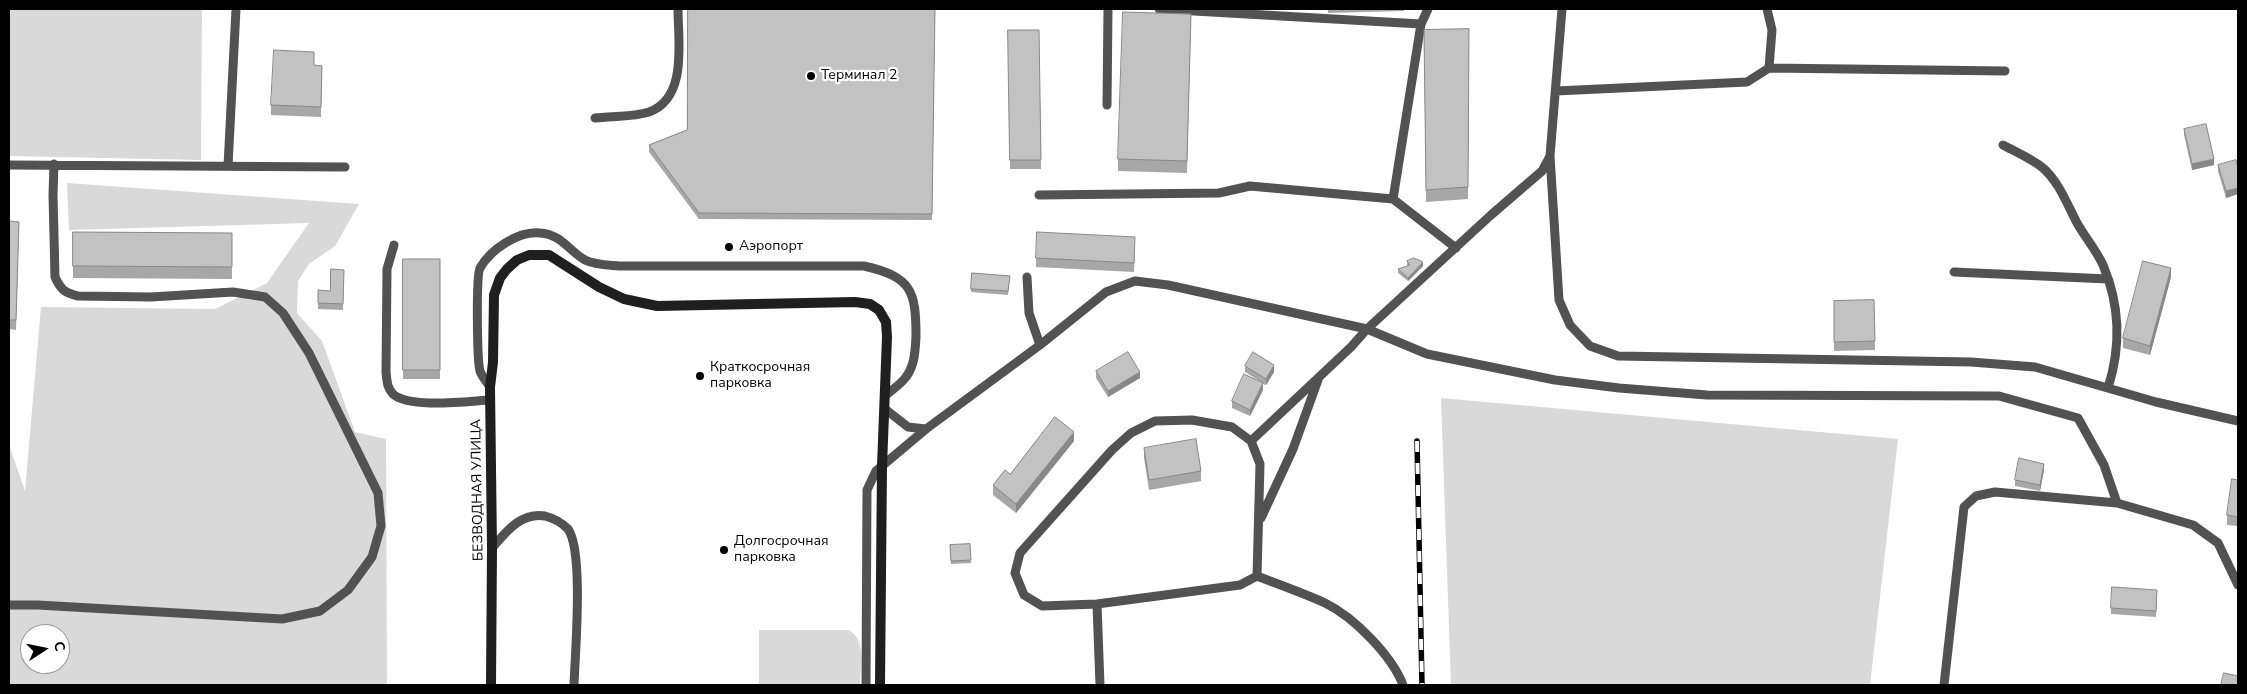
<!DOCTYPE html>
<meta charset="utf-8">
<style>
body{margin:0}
#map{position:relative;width:2247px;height:694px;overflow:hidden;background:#fff;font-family:"Nunito Sans",sans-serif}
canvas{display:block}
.frame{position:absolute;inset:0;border:10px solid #000;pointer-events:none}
.north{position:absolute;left:20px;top:624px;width:50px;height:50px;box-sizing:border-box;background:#fff;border:1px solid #999;border-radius:50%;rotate:79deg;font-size:14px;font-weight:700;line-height:20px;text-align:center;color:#000}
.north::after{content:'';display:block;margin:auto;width:18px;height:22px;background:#000;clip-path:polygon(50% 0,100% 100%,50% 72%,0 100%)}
</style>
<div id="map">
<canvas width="2247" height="694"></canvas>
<div class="frame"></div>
<div class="north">С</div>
</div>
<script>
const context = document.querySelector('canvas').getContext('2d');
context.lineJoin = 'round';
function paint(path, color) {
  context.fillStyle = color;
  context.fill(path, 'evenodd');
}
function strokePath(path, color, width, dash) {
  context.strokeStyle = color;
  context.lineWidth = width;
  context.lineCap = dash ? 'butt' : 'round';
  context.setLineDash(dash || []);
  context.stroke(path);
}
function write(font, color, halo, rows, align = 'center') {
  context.font = font + ' "Nunito Sans",sans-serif';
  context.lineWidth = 4.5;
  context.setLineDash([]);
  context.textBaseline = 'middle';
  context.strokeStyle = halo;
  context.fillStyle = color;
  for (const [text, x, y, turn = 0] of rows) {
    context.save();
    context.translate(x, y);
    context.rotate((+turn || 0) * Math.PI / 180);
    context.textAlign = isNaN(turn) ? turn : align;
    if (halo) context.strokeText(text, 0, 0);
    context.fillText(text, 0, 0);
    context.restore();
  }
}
paint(new Path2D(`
 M 9,9 L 202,9 L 201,160 L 9,156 Z
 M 67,183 L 359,204 L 335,246 L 309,264 L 298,281 L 297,313 L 322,341 L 355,432 L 386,439 L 387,685 L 9,685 L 9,445 L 25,491 L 41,307 L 215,309 L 267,283 L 309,223 L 69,230 ZM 30,634 L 60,634 L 60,664 L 30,664 Z
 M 1441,398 L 1898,439 L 1870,685 L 1451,685 Z
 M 759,630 L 848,630 C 867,638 860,668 860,685 L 759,685 Z`), '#d9d9d9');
strokePath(new Path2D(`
 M 1159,9 L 1421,24
 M 1767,9 L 1772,30 L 1769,68
 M 1556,91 L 1747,82 L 1769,68 L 2005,71
 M 1107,105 L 1108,9
 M 595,118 C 611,116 634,117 649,112 C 688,98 678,41 678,9
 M 2003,145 C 2016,152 2032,159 2043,168 C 2059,182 2067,204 2077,223 C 2085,237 2096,250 2103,265 C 2120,305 2121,347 2108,388
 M 1550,156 L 1559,300 L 1570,325 L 1590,346 L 1618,356 L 1971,362 L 2035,367 L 2156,402 L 2238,421
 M 9,165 L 345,167
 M 228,166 L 236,9
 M 1039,195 L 1219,193 L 1250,186 L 1393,199 L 1456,248
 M 1393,199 L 1421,24 L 1428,9
 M 394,245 L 387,269 L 386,372 C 387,381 387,388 393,394 C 409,409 469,401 490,400
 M 1954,272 L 2108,279
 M 1027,277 L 1029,313 L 1040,345
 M 490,387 C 487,382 482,377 480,371 C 477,360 476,276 480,268 C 491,249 518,231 540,233 C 561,234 569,251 585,260 C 595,265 608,265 619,266 L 864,266 C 912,277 916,291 916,337 C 915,351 915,365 906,377 C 901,384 892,390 886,395
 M 885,409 L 908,427 L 926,429
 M 1192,420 L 1232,427 L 1251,441 L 1260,464 L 1257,576 L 1240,585 L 1097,604 L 1042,606 L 1024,595 L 1015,573 L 1020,553 L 1112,450 L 1131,433 L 1155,421 Z
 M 1251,441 L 1351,347 L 1367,329 L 1491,215 L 1542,171 L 1550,156 L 1562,9
 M 1261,518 L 1293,449 L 1318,380
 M 492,548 C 506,532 521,512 545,516 C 553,518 562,523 568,529 C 584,551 575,655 574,685
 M 1257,576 C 1280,585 1303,593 1325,603 C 1354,617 1392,656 1403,685
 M 1097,604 L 1100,685
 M 9,605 L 38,605 L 282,619 L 320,611 L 348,590 L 372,557 L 381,526 L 378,493 L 309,353 L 283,313 L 265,297 L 233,292 L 151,297 L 78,296 C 65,293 61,290 55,277 L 53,195 L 54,164
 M 866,685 L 867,490 L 876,471 L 926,429 L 1040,345 L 1106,292 L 1135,281 L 1168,285 L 1367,329 L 1427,354 L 1555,380 L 1619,388 L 1707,395 L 1999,396 L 2078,418 L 2104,465 L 2117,503 L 2193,525 L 2218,543 L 2238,585
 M 1944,685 L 1964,507 L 1976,496 L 1995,492 L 2117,503`), '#525252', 9);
strokePath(new Path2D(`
 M 491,685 L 492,548 L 490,387 L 493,362 L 494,295 L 500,278 L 507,269 L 517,260 L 529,255 L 549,255 L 599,287 L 624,299 L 657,306 L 855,302 L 870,304 L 879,310 L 886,322 L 887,337 L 882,466 L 880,685`), '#1f1f1f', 10);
const rail = new Path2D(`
 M 1417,441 L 1422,685`);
strokePath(rail, '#000', 5.5);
strokePath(rail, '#fff', 4, [11]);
paint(new Path2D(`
 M 935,9 L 932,220 L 699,219 L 649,152 L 649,145 L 687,130 Z
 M 1328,9 L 1404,9 L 1404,11 L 1328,13 Z
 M 1191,14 L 1187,173 L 1118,171 L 1118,159 Z
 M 1469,29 L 1468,199 L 1426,202 L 1424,30 Z
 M 1008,30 L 1039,30 L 1041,169 L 1010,169 Z
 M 314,65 L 322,66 L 321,117 L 271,115 L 271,105 Z
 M 2184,129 L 2214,165 L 2192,170 L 2184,135 Z
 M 2218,165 L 2238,168 L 2238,194 L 2226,198 L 2218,171 Z
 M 9,221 L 19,222 L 16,330 L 9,329 Z
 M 73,232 L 232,233 L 232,279 L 73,278 Z
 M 1135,246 L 1134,272 L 1036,267 L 1036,258 Z
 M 403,259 L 440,259 L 440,379 L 403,379 Z
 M 1407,261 L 1423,266 L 1408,281 L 1398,273 L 1398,269 L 1408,266 L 1407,265 Z
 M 344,270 L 343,310 L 318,309 L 318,290 L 330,291 Z
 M 972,273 L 1010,276 L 1008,295 L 971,292 Z
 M 2171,277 L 2150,355 L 2123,348 L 2123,338 Z
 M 1874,300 L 1875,350 L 1834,351 L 1834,301 Z
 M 1245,366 L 1274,372 L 1266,385 L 1263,384 L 1263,390 L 1250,416 L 1232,408 L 1232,401 L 1261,382 L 1245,372 Z
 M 1096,371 L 1140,378 L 1108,397 L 1096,378 Z
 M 1074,441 L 1016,513 L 993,495 L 993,485 L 1010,474 Z
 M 1144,448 L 1201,471 L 1201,481 L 1149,490 L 1144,458 Z
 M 2044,470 L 2040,491 L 2015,486 L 2015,480 Z
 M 2238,480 L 2238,526 L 2227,525 L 2227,515 Z
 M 970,544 L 971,563 L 951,564 L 950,545 Z
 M 2157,596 L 2156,617 L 2111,614 L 2111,608 Z`), '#a7a7a7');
paint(new Path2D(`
 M 2214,159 L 2214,165 L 2192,170 L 2192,164 Z
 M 2238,188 L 2238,194 L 2226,198 L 2226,191 Z
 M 1423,262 L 1423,266 L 1408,281 L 1408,278 Z
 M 2171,268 L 2171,277 L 2150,355 L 2150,346 Z
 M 1274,365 L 1274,372 L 1266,385 L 1266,379 Z
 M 1140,372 L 1140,378 L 1108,397 L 1108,391 Z
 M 1263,383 L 1263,390 L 1250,416 L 1250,410 Z
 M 1074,432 L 1074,441 L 1016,513 L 1016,504 Z
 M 2044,464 L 2044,470 L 2040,491 L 2040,485 Z`), '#888');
const building = new Path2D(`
 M 688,9 L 935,9 L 932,214 L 699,213 L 649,145 L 687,130 Z
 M 1123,12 L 1191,14 L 1187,161 L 1118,159 Z
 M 1469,29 L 1468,187 L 1426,190 L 1424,30 Z
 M 1008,30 L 1039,30 L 1041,160 L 1010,160 Z
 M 274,50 L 314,52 L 314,65 L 322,66 L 321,107 L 271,105 Z
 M 2206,124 L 2214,159 L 2192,164 L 2184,129 Z
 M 2236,160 L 2238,168 L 2238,188 L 2226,191 L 2218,165 Z
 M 9,221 L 19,222 L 16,320 L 9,320 Z
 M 73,232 L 232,233 L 232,267 L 73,266 Z
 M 1037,232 L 1135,237 L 1134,263 L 1036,258 Z
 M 1414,258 L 1423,262 L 1408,278 L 1398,269 L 1410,265 L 1407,261 Z
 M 403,259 L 440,259 L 440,370 L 403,370 Z
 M 2143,261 L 2171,268 L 2150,346 L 2123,338 Z
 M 331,269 L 344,270 L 343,304 L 318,303 L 318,290 L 330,291 Z
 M 972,273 L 1010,276 L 1008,291 L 971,289 Z
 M 1874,300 L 1875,341 L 1834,342 L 1834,301 Z
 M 1128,352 L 1140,372 L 1108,391 L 1096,371 Z
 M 1253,352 L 1274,365 L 1266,379 L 1245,366 Z
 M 1244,374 L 1263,383 L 1250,410 L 1232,401 Z
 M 1055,417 L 1074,432 L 1016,504 L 993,485 L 1005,470 L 1010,474 Z
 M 1196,439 L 1201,471 L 1149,480 L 1144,448 Z
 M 2019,458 L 2044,464 L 2040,485 L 2015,480 Z
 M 2232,479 L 2238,480 L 2238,517 L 2227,515 Z
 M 970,544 L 971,560 L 951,561 L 950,545 Z
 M 2112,587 L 2157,590 L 2156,611 L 2111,608 Z
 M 2224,673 L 2238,676 L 2238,685 L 2221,685 Z`);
paint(building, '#c2c2c2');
strokePath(building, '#888', 1);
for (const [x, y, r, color] of [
 [811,76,5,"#000"],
 [729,247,5,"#000"],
 [700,376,5,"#000"],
 [724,550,5,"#000"]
]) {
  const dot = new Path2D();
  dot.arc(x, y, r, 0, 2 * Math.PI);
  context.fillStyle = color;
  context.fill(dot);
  strokePath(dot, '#fff', 2);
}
write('14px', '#000', '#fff', [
 ["Терминал 2",821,76],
 ["Аэропорт",739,247],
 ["Краткосрочная",710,368],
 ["парковка",710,384],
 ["Долгосрочная",734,542],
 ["парковка",734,558]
], 'left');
write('14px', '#000', '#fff', [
 ["БЕЗВОДНАЯ УЛИЦА",478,490,-91]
]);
</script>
